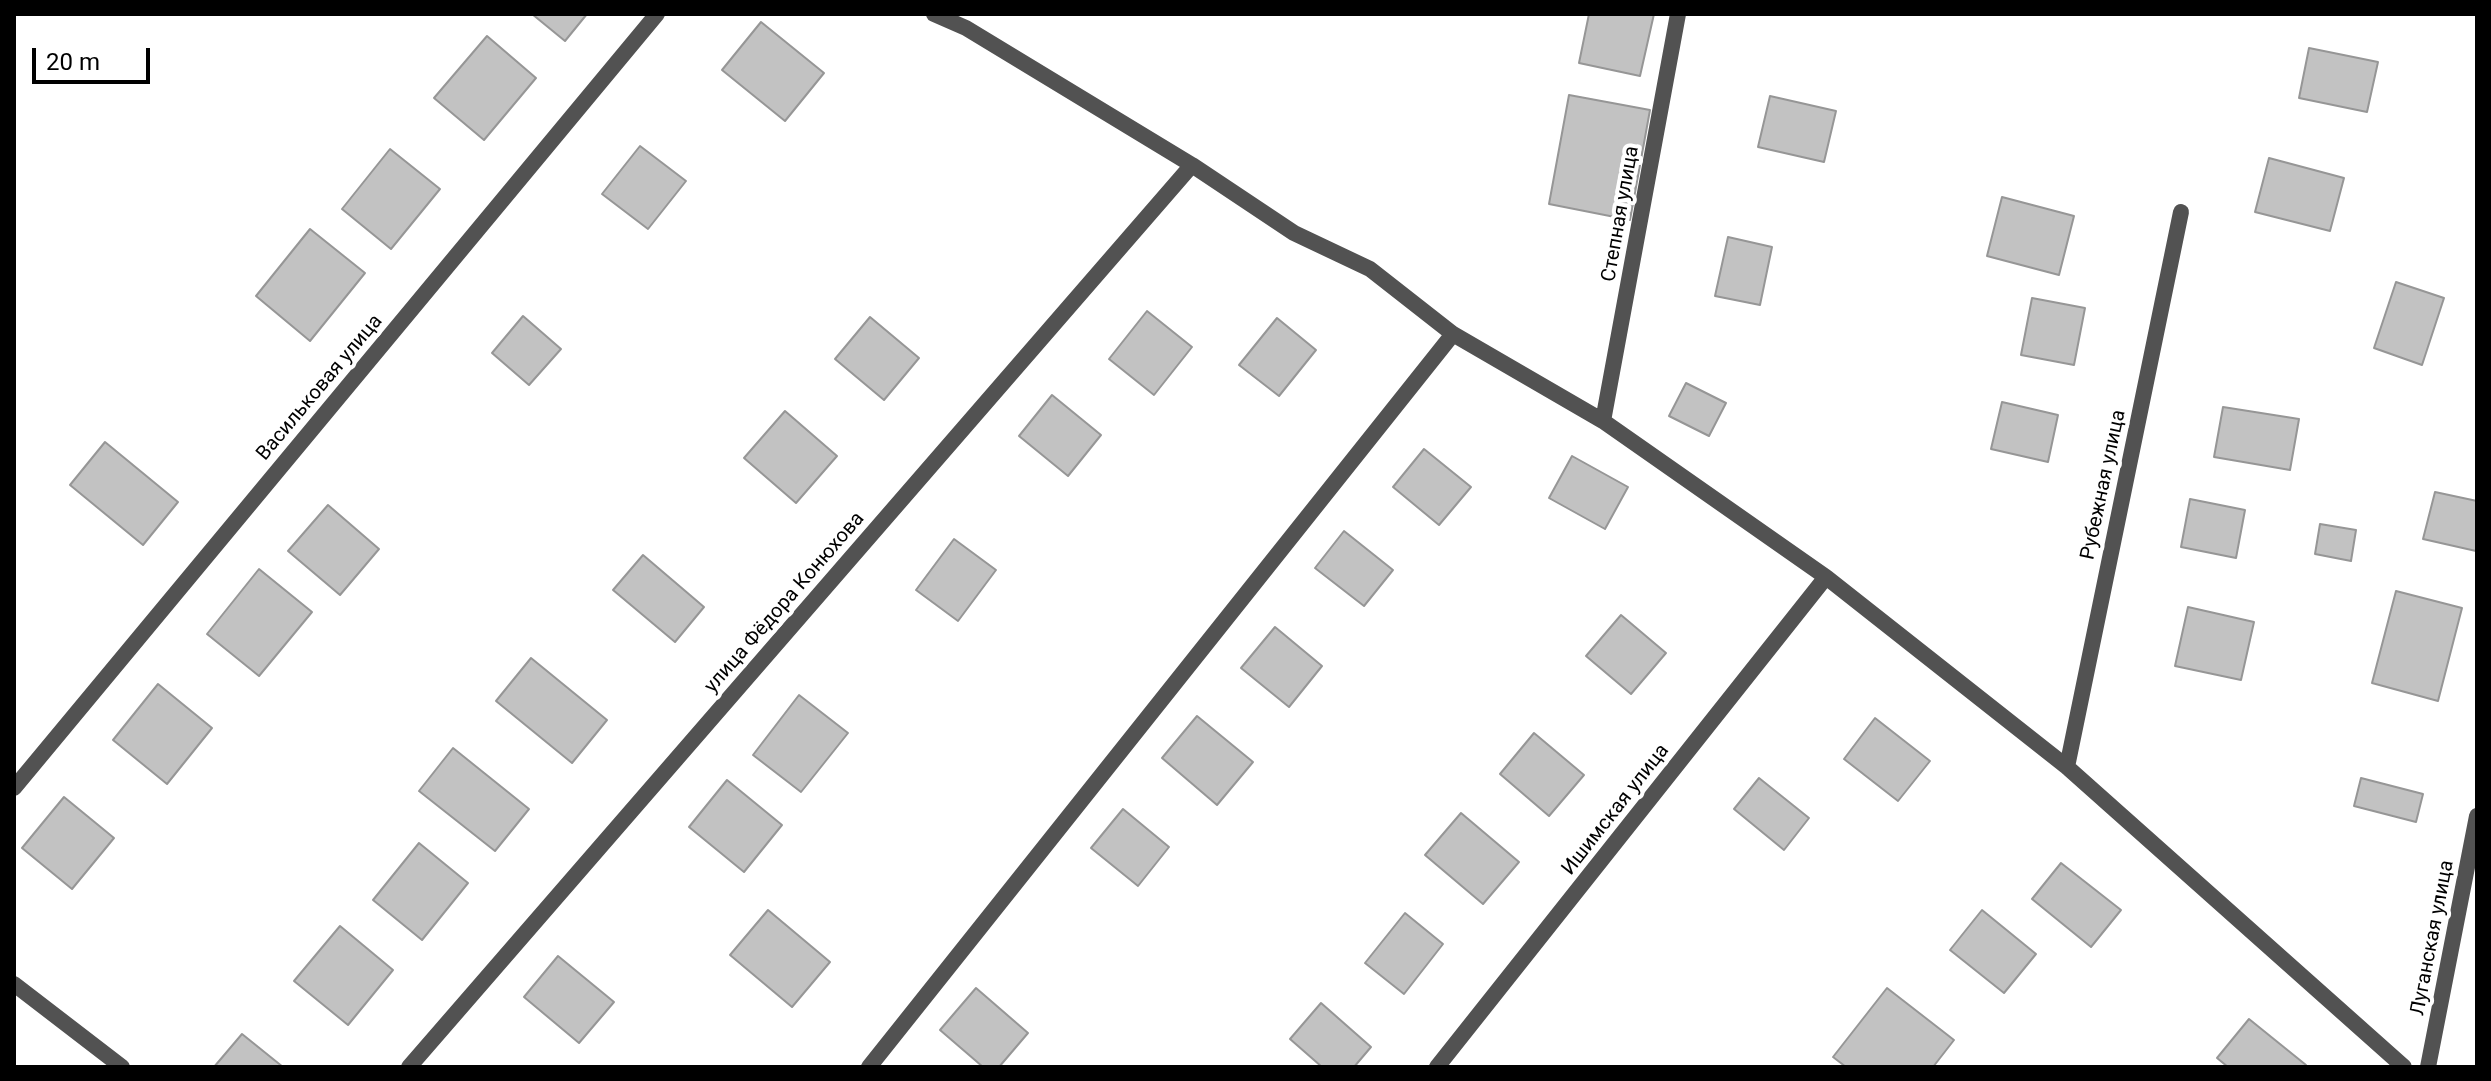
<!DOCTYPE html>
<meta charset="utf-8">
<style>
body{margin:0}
#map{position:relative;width:2491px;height:1081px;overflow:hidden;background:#fff;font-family:Roboto,sans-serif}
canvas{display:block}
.frame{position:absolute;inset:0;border:16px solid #000;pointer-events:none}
.scale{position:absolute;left:32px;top:48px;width:118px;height:36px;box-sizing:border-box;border:4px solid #000;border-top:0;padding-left:10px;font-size:24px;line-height:28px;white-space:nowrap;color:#000;-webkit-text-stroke:6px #fff;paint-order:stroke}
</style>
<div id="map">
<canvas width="2491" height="1081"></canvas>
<div class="frame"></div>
<div class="scale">20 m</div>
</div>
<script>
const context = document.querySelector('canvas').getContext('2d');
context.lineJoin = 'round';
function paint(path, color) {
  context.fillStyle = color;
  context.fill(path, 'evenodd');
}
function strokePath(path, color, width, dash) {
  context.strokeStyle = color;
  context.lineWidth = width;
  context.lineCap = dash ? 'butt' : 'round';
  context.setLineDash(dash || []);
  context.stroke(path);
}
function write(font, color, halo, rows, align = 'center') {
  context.font = font + ' Roboto,sans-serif';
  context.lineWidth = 8;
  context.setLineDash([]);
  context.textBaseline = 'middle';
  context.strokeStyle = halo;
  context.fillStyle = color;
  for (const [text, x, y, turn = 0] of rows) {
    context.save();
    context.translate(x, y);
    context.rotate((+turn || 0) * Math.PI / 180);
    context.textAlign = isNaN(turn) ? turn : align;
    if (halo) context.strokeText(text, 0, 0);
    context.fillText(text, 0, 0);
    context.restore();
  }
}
const building = new Path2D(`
 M 532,14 L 587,14 L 565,41 Z
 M 1589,14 L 1654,14 L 1640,76 L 1579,63 Z
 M 761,22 L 824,73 L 785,121 L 722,70 Z
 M 487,36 L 536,78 L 484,140 L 434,98 Z
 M 2309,48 L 2378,62 L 2367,112 L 2299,98 Z
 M 1569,95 L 1650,110 L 1630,220 L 1549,204 Z
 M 1770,96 L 1836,111 L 1824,162 L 1758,147 Z
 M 640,146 L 686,181 L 648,229 L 602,194 Z
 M 390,149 L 440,189 L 391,249 L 342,209 Z
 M 2269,158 L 2344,178 L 2330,231 L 2255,212 Z
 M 2002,197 L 2074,216 L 2059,275 L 1987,256 Z
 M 310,229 L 365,273 L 310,341 L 256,296 Z
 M 1728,237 L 1772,247 L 1760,305 L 1715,296 Z
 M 2396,282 L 2444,298 L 2422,365 L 2374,348 Z
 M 2032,298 L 2085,308 L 2074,365 L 2021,355 Z
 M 1147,311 L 1192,347 L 1154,395 L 1109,359 Z
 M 523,316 L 561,349 L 529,385 L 492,353 Z
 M 870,317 L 919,358 L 884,400 L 835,359 Z
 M 1277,318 L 1316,350 L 1279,396 L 1239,365 Z
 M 1686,383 L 1726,403 L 1709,436 L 1669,416 Z
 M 1052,395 L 1101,435 L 1068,476 L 1019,436 Z
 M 2002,402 L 2058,415 L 2048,462 L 1991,449 Z
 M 2223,407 L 2299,419 L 2290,470 L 2214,457 Z
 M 785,411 L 837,456 L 796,503 L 744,458 Z
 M 105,442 L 178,502 L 143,545 L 70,485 Z
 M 1424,449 L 1471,487 L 1439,525 L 1393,487 Z
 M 1572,456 L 1628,487 L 1605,529 L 1549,498 Z
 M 2435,492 L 2477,501 L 2476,551 L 2423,539 Z
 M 2190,499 L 2245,510 L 2236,558 L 2181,547 Z
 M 328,505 L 379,549 L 340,595 L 288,551 Z
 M 2320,524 L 2356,530 L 2351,561 L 2315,554 Z
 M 1344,531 L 1393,570 L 1364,606 L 1315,568 Z
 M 954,539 L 996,570 L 958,621 L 916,590 Z
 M 643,555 L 704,607 L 675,642 L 613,590 Z
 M 259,569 L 312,612 L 259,676 L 207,634 Z
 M 2396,591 L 2462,608 L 2438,701 L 2372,683 Z
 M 2188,607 L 2254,622 L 2241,680 L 2175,666 Z
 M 1621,615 L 1666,653 L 1631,694 L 1586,656 Z
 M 1275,627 L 1322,666 L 1289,707 L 1241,668 Z
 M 531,658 L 607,720 L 572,763 L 496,701 Z
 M 158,684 L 212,728 L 167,784 L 113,740 Z
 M 799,695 L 848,733 L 801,792 L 753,755 Z
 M 1197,716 L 1253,762 L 1217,805 L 1162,758 Z
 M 1875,718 L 1930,761 L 1898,801 L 1844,759 Z
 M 1534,733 L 1584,775 L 1549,816 L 1500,774 Z
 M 453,748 L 529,809 L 495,851 L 419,791 Z
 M 1759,778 L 1809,818 L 1784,850 L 1734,809 Z
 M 2361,778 L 2423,794 L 2416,822 L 2354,806 Z
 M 727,780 L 782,825 L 744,872 L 689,827 Z
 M 64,797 L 114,838 L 72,889 L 22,848 Z
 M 1123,809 L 1169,847 L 1138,886 L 1091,848 Z
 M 1461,813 L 1519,862 L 1483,904 L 1425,855 Z
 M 419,843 L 468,883 L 422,940 L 373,900 Z
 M 2061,863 L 2121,910 L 2091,947 L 2032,899 Z
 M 768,910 L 830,962 L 792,1007 L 730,955 Z
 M 1982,910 L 2036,954 L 2004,993 L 1950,950 Z
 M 1405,913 L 1443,944 L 1404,994 L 1365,963 Z
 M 340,926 L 393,970 L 348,1025 L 294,981 Z
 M 558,956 L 614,1002 L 579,1043 L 524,997 Z
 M 976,988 L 1028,1033 L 999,1067 L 983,1067 L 940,1030 Z
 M 1887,988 L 1954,1040 L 1933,1067 L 1846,1067 L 1833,1057 Z
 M 1321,1003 L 1371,1047 L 1354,1067 L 1322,1067 L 1290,1039 Z
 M 2249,1019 L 2306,1065 L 2304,1067 L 2228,1067 L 2217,1058 Z
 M 242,1034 L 283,1067 L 214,1067 Z`);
paint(building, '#c2c2c2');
strokePath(building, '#969696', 2);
strokePath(new Path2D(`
 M 934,14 L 966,28 L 1192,165 L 1294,233 L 1370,269 L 1453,334 L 1603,421 L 1826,577 L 2067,767 L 2404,1067
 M 1603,421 L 1678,14
 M 2067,767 L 2181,212
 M 14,788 L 657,14
 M 14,984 L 122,1067
 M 409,1067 L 1192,165
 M 869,1067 L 1453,334
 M 1437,1067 L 1826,577
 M 2428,1067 L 2477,816`), '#525252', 16);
write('20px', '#000', '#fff', [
 ["Степная улица",1621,214,-80],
 ["Васильковая улица",320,388,-50],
 ["Рубежная улица",2104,485,-78],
 ["улица Фёдора Конюхова",785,603,-49],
 ["Ишимская улица",1616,810,-52],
 ["Луганская улица",2433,938,-79]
]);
</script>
